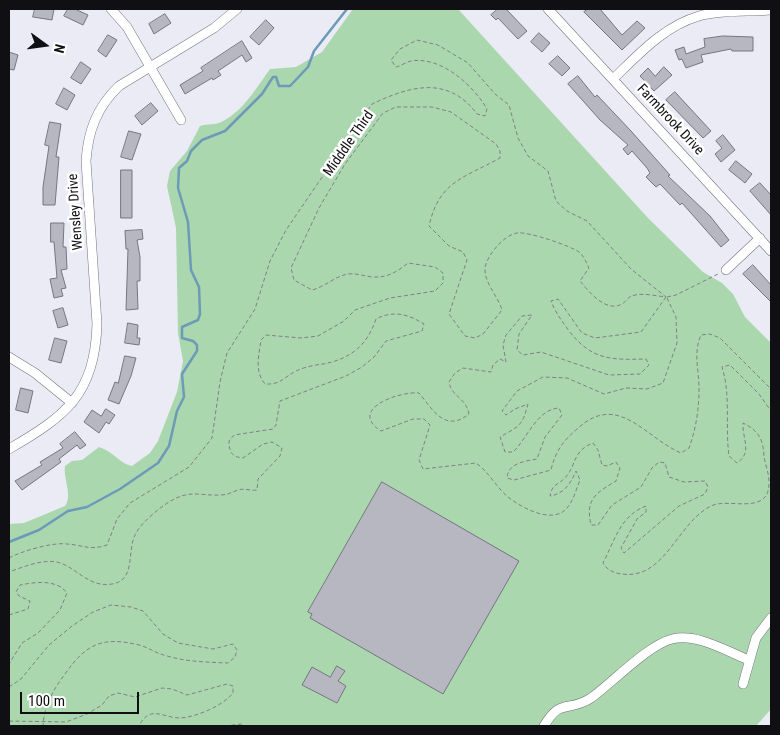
<!DOCTYPE html>
<style>
body{margin:0}
#map{position:relative;width:780px;height:735px;overflow:hidden;background:#eaebf5;font-family:"Roboto Condensed",sans-serif}
canvas{display:block}
.frame{position:absolute;inset:0;border:10px solid #101014;pointer-events:none}
.north{position:absolute;left:20px;top:20px;width:50px;height:50px;-webkit-text-stroke:4px #fff;paint-order:stroke;rotate:104deg;font-size:14px;font-weight:700;line-height:20px;text-align:center;color:#101014}
.north::after{content:'';display:block;margin:auto;width:18px;height:22px;background:#101014;clip-path:polygon(50% 0,100% 100%,50% 72%,0 100%)}
.scale{position:absolute;left:20px;top:692px;width:119px;height:22px;box-sizing:border-box;border:2px solid #101014;border-top:0;padding-left:6px;font-size:15px;line-height:18px;white-space:nowrap;color:#101014;-webkit-text-stroke:4px #fff;paint-order:stroke}
</style>
<div id="map">
<canvas width="780" height="735"></canvas>
<div class="frame"></div>
<div class="north">N</div>
<div class="scale">100 m</div>
</div>
<script>
const context = document.querySelector('canvas').getContext('2d');
context.lineJoin = 'round';
function paint(path, color) {
  context.fillStyle = color;
  context.fill(path, 'evenodd');
}
function strokePath(path, color, width, dash) {
  context.strokeStyle = color;
  context.lineWidth = width;
  context.lineCap = dash ? 'butt' : 'round';
  context.setLineDash(dash || []);
  context.stroke(path);
}
function write(font, color, halo, rows, align = 'center') {
  context.font = font + ' "Roboto Condensed",sans-serif';
  context.lineWidth = 5;
  context.setLineDash([]);
  context.textBaseline = 'middle';
  context.strokeStyle = halo;
  context.fillStyle = color;
  for (const [text, x, y, turn = 0] of rows) {
    context.save();
    context.translate(x, y);
    context.rotate((+turn || 0) * Math.PI / 180);
    context.textAlign = isNaN(turn) ? turn : align;
    if (halo) context.strokeText(text, 0, 0);
    context.fillText(text, 0, 0);
    context.restore();
  }
}
paint(new Path2D(`
 M 353,9 L 458,9 L 648,218 L 703,272 L 722,283 L 733,294 L 745,317 L 771,343 L 771,709 L 756,726 L 9,726 L 9,524 L 24,523 L 65,506 C 73,495 63,479 65,466 L 72,461 L 82,460 L 99,447 C 113,451 120,464 132,466 L 150,453 L 158,441 L 177,392 L 183,361 L 178,333 L 176,228 L 167,186 L 170,171 L 187,151 L 200,126 C 208,123 215,126 223,121 C 243,111 257,87 270,69 L 296,67 L 322,52 Z`), '#abd7ae');
strokePath(new Path2D(`
 M 9,542 L 39,530 L 68,511 L 87,507 L 120,489 L 158,463 L 169,446 L 177,411 L 184,397 L 182,374 L 197,351 L 197,345 L 193,341 L 182,338 L 182,327 L 198,320 L 200,314 L 199,287 L 191,270 L 188,222 L 178,188 L 179,168 L 187,161 L 191,151 L 202,140 L 225,131 L 262,94 L 273,77 L 276,77 L 279,86 L 290,86 L 308,67 L 314,51 L 347,9`), '#6c9ab8', 2.5);
const building = new Path2D(`
 M 35,9 L 54,9 L 52,20 L 33,17 Z
 M 68,9 L 75,9 L 88,15 L 83,25 L 64,16 Z
 M 498,9 L 506,9 L 527,31 L 518,39 L 498,18 L 496,20 L 491,15 Z
 M 588,9 L 600,9 L 622,35 L 637,21 L 645,28 L 622,50 L 584,12 Z
 M 165,14 L 171,23 L 154,34 L 149,24 Z
 M 266,20 L 274,28 L 259,45 L 250,37 Z
 M 539,33 L 550,43 L 542,52 L 531,42 Z
 M 108,35 L 117,40 L 106,57 L 98,51 Z
 M 723,36 L 753,37 L 753,51 L 732,51 L 731,49 L 701,55 L 703,62 L 686,68 L 682,59 L 679,60 L 675,50 L 684,47 L 686,54 L 705,47 L 704,39 Z
 M 242,41 L 252,58 L 246,62 L 242,55 L 218,71 L 221,75 L 213,80 L 212,78 L 185,94 L 180,85 L 203,71 L 201,68 Z
 M 9,52 L 18,55 L 14,70 L 9,69 Z
 M 558,56 L 570,68 L 562,76 L 549,64 Z
 M 81,62 L 91,69 L 81,84 L 71,78 Z
 M 664,67 L 672,75 L 654,91 L 640,76 L 648,68 L 655,76 Z
 M 578,76 L 595,97 L 597,95 L 631,131 L 670,175 L 668,176 L 710,216 L 729,240 L 721,247 L 682,203 L 680,205 L 660,184 L 656,187 L 646,177 L 650,173 L 647,168 L 632,151 L 628,155 L 623,149 L 628,145 L 600,120 L 568,84 Z
 M 64,88 L 75,95 L 67,110 L 56,104 Z
 M 675,92 L 711,131 L 703,138 L 666,100 Z
 M 151,103 L 158,111 L 142,125 L 135,116 Z
 M 50,122 L 61,124 L 56,157 L 59,157 L 55,205 L 43,205 L 43,187 L 49,146 L 45,145 Z
 M 129,131 L 141,134 L 132,160 L 121,157 Z
 M 723,135 L 735,150 L 721,162 L 715,154 L 722,148 L 716,141 Z
 M 736,161 L 752,174 L 745,183 L 729,170 Z
 M 121,170 L 132,170 L 132,218 L 121,218 Z
 M 760,183 L 771,195 L 771,215 L 750,191 Z
 M 51,223 L 64,223 L 63,247 L 66,247 L 67,269 L 61,270 L 66,288 L 61,289 L 63,296 L 54,298 L 50,279 L 57,278 L 54,242 L 51,242 Z
 M 142,230 L 143,239 L 137,240 L 140,257 L 140,281 L 137,281 L 138,309 L 126,310 L 128,249 L 126,249 L 125,231 Z
 M 753,265 L 771,285 L 771,302 L 743,274 Z
 M 63,308 L 68,325 L 58,328 L 53,311 Z
 M 128,323 L 138,325 L 137,338 L 140,338 L 139,345 L 125,343 Z
 M 55,338 L 67,341 L 61,363 L 49,360 Z
 M 125,356 L 136,358 L 131,376 L 119,404 L 108,400 L 115,382 L 118,383 Z
 M 21,388 L 33,391 L 28,413 L 16,410 Z
 M 106,409 L 115,415 L 109,424 L 106,422 L 99,433 L 84,422 L 92,410 L 101,416 Z
 M 75,432 L 86,445 L 80,449 L 77,445 L 59,459 L 61,462 L 22,490 L 15,481 L 42,465 L 40,462 L 63,448 L 60,444 Z
 M 382,482 L 519,561 L 443,694 L 310,618 L 312,614 L 308,612 Z
 M 337,666 L 345,671 L 338,681 L 346,686 L 337,703 L 302,685 L 312,667 L 330,677 Z`);
paint(building, '#b6b7c1');
strokePath(building, '#76767f', 1);
const minor = new Path2D(`
 M 111,9 L 127,27 L 181,120
 M 548,9 L 771,251
 M 613,79 C 638,55 664,26 699,16 C 721,10 748,12 771,10
 M 726,270 L 760,238
 M 9,357 L 35,373 L 72,403
 M 9,449 C 66,416 95,394 97,324 L 86,161 C 88,131 97,107 119,86 L 214,28 L 237,9
 M 743,684 L 756,638 L 771,618
 M 544,726 C 561,697 568,713 591,698 C 612,683 648,645 672,639 C 697,633 726,651 749,660`);
strokePath(minor, '#73747d', 10);
strokePath(new Path2D(`
 M 666,297 L 641,332 L 595,338 L 582,333 L 558,299 L 551,301 C 555,312 562,321 569,331 C 592,360 610,360 646,359 L 649,365 L 640,374 L 609,375 L 541,352 L 523,355 L 517,350 L 519,334 L 532,315 L 522,316 L 506,335 L 503,345 L 506,362 L 500,359 L 493,365 L 491,372 L 463,368 L 455,373 L 449,382 C 452,398 465,396 469,414 C 445,433 433,410 419,393 C 400,391 347,409 381,431 L 413,419 L 424,419 L 430,425 L 419,460 L 423,469 L 476,463 C 489,472 496,487 508,497 C 522,508 553,525 567,508 C 574,500 576,489 580,480 L 576,471 C 571,483 564,494 550,496 C 552,484 558,485 565,478 C 577,465 572,451 593,443 L 598,450 L 602,465 L 607,466 L 616,462 L 620,468 L 616,481 C 596,493 585,499 591,525 L 598,525 L 612,505 L 641,487 L 652,468 L 659,462 L 665,463 L 669,477 L 684,482 L 705,481 L 708,487 L 705,494 L 679,506 L 624,553 L 621,548 L 637,519 L 646,512 L 646,506 C 620,516 615,540 603,563 C 608,571 614,573 622,574 C 665,580 677,523 711,506 C 728,497 770,517 769,482 C 769,473 765,464 764,456 C 763,439 759,431 743,423 C 742,439 753,452 737,463 L 729,456 C 725,427 731,395 722,367 L 730,365 L 759,394 L 771,411
 M 667,297 L 676,295 L 718,274
 M 667,298 L 676,317 L 677,343 L 663,383 L 647,389 L 626,388 L 604,394 L 567,378 L 543,377 L 517,391 L 502,411 L 506,415 L 515,409 L 528,404 C 522,427 519,426 500,437 L 505,452 L 513,452 C 527,439 537,409 559,408 L 562,415 L 545,437 L 537,459 C 525,461 508,463 507,478 L 514,480 L 551,470 C 555,452 563,441 577,429 C 618,391 644,437 681,453 L 689,448 C 696,429 699,409 699,389 C 699,370 693,353 701,335 L 710,334 L 720,338 L 771,389
 M 9,558 C 22,551 53,542 67,544 C 84,545 89,551 107,545 L 117,519 L 130,503 L 189,467 L 212,438 L 220,382 L 227,353 L 255,309 L 270,261 L 286,230 L 372,104 C 410,86 448,75 477,114 L 485,116 L 487,109 C 473,85 441,56 411,61 C 406,62 401,66 396,67 L 391,60 L 400,49 L 417,40 L 438,45 L 468,63 L 495,94 L 509,105 L 518,138 L 528,156 L 548,171 L 556,201 L 567,211 L 587,221 L 631,269 L 666,297 C 657,296 644,293 635,295 C 628,296 627,301 622,304 C 606,313 589,292 580,281 L 589,268 C 586,262 584,256 579,252 C 571,246 527,231 517,233 C 504,235 487,255 485,268 C 484,283 498,296 502,310 L 483,334 L 475,338 L 465,336 L 449,314 L 467,260 L 463,252 L 449,246 L 429,226 C 439,181 464,178 500,158 L 500,151 L 496,144 L 451,112 L 432,107 L 396,107 L 383,113 L 345,164 L 319,208 L 291,268 L 294,280 L 312,290 C 325,287 335,276 348,274 C 356,273 364,276 372,277 C 387,278 397,272 408,263 L 435,267 L 443,273 L 443,283 L 435,291 L 390,298 L 355,310 L 344,321 L 318,336 L 301,338 L 266,335 L 261,340 C 259,355 254,371 265,384 C 281,385 284,377 296,371 C 304,367 315,365 323,364 C 350,359 367,346 376,319 C 393,310 408,314 424,324 L 422,331 L 386,341 L 374,357 L 362,367 L 346,376 L 280,401 L 276,425 L 273,429 L 234,435 L 229,441 C 229,452 232,457 243,458 L 263,444 L 272,442 L 282,448 L 280,456 L 258,479 L 257,490 C 251,491 244,488 238,490 C 232,492 228,495 220,495 C 199,496 190,489 169,502 C 158,509 142,522 136,533 C 126,550 137,580 112,584 C 88,588 77,567 57,562 C 42,559 23,567 9,572
 M 9,615 L 28,609 L 30,601 L 19,596 L 16,592 L 20,585 C 35,582 57,579 67,593 L 60,610 L 38,633 L 22,643 L 9,664
 M 9,687 L 21,679 L 49,645 L 72,626 L 93,612 L 111,605 L 131,607 L 143,611 L 163,634 L 178,643 L 213,649 L 233,644 L 237,650 L 235,657 L 228,663 C 207,662 185,662 164,655 C 155,653 148,647 139,645 C 102,636 86,644 65,674 C 53,690 44,706 43,726
 M 9,721 L 66,722 L 87,714 L 102,705 L 109,696 L 118,693 L 135,697 L 162,688 L 172,689 L 187,695 L 227,684 L 233,686 L 233,693 C 224,705 197,717 180,718 C 163,718 150,704 139,726
 M 225,726 L 241,724 L 243,726`), '#808087', 1, [4, 2.5]);
strokePath(minor, '#fff', 9);
write('14px', '#101014', '#fff', [
 ["Farmbrook Drive",670,120,47],
 ["Midddle Third",349,144,-55],
 ["Wensley Drive",76,212,-94]
]);
</script>
